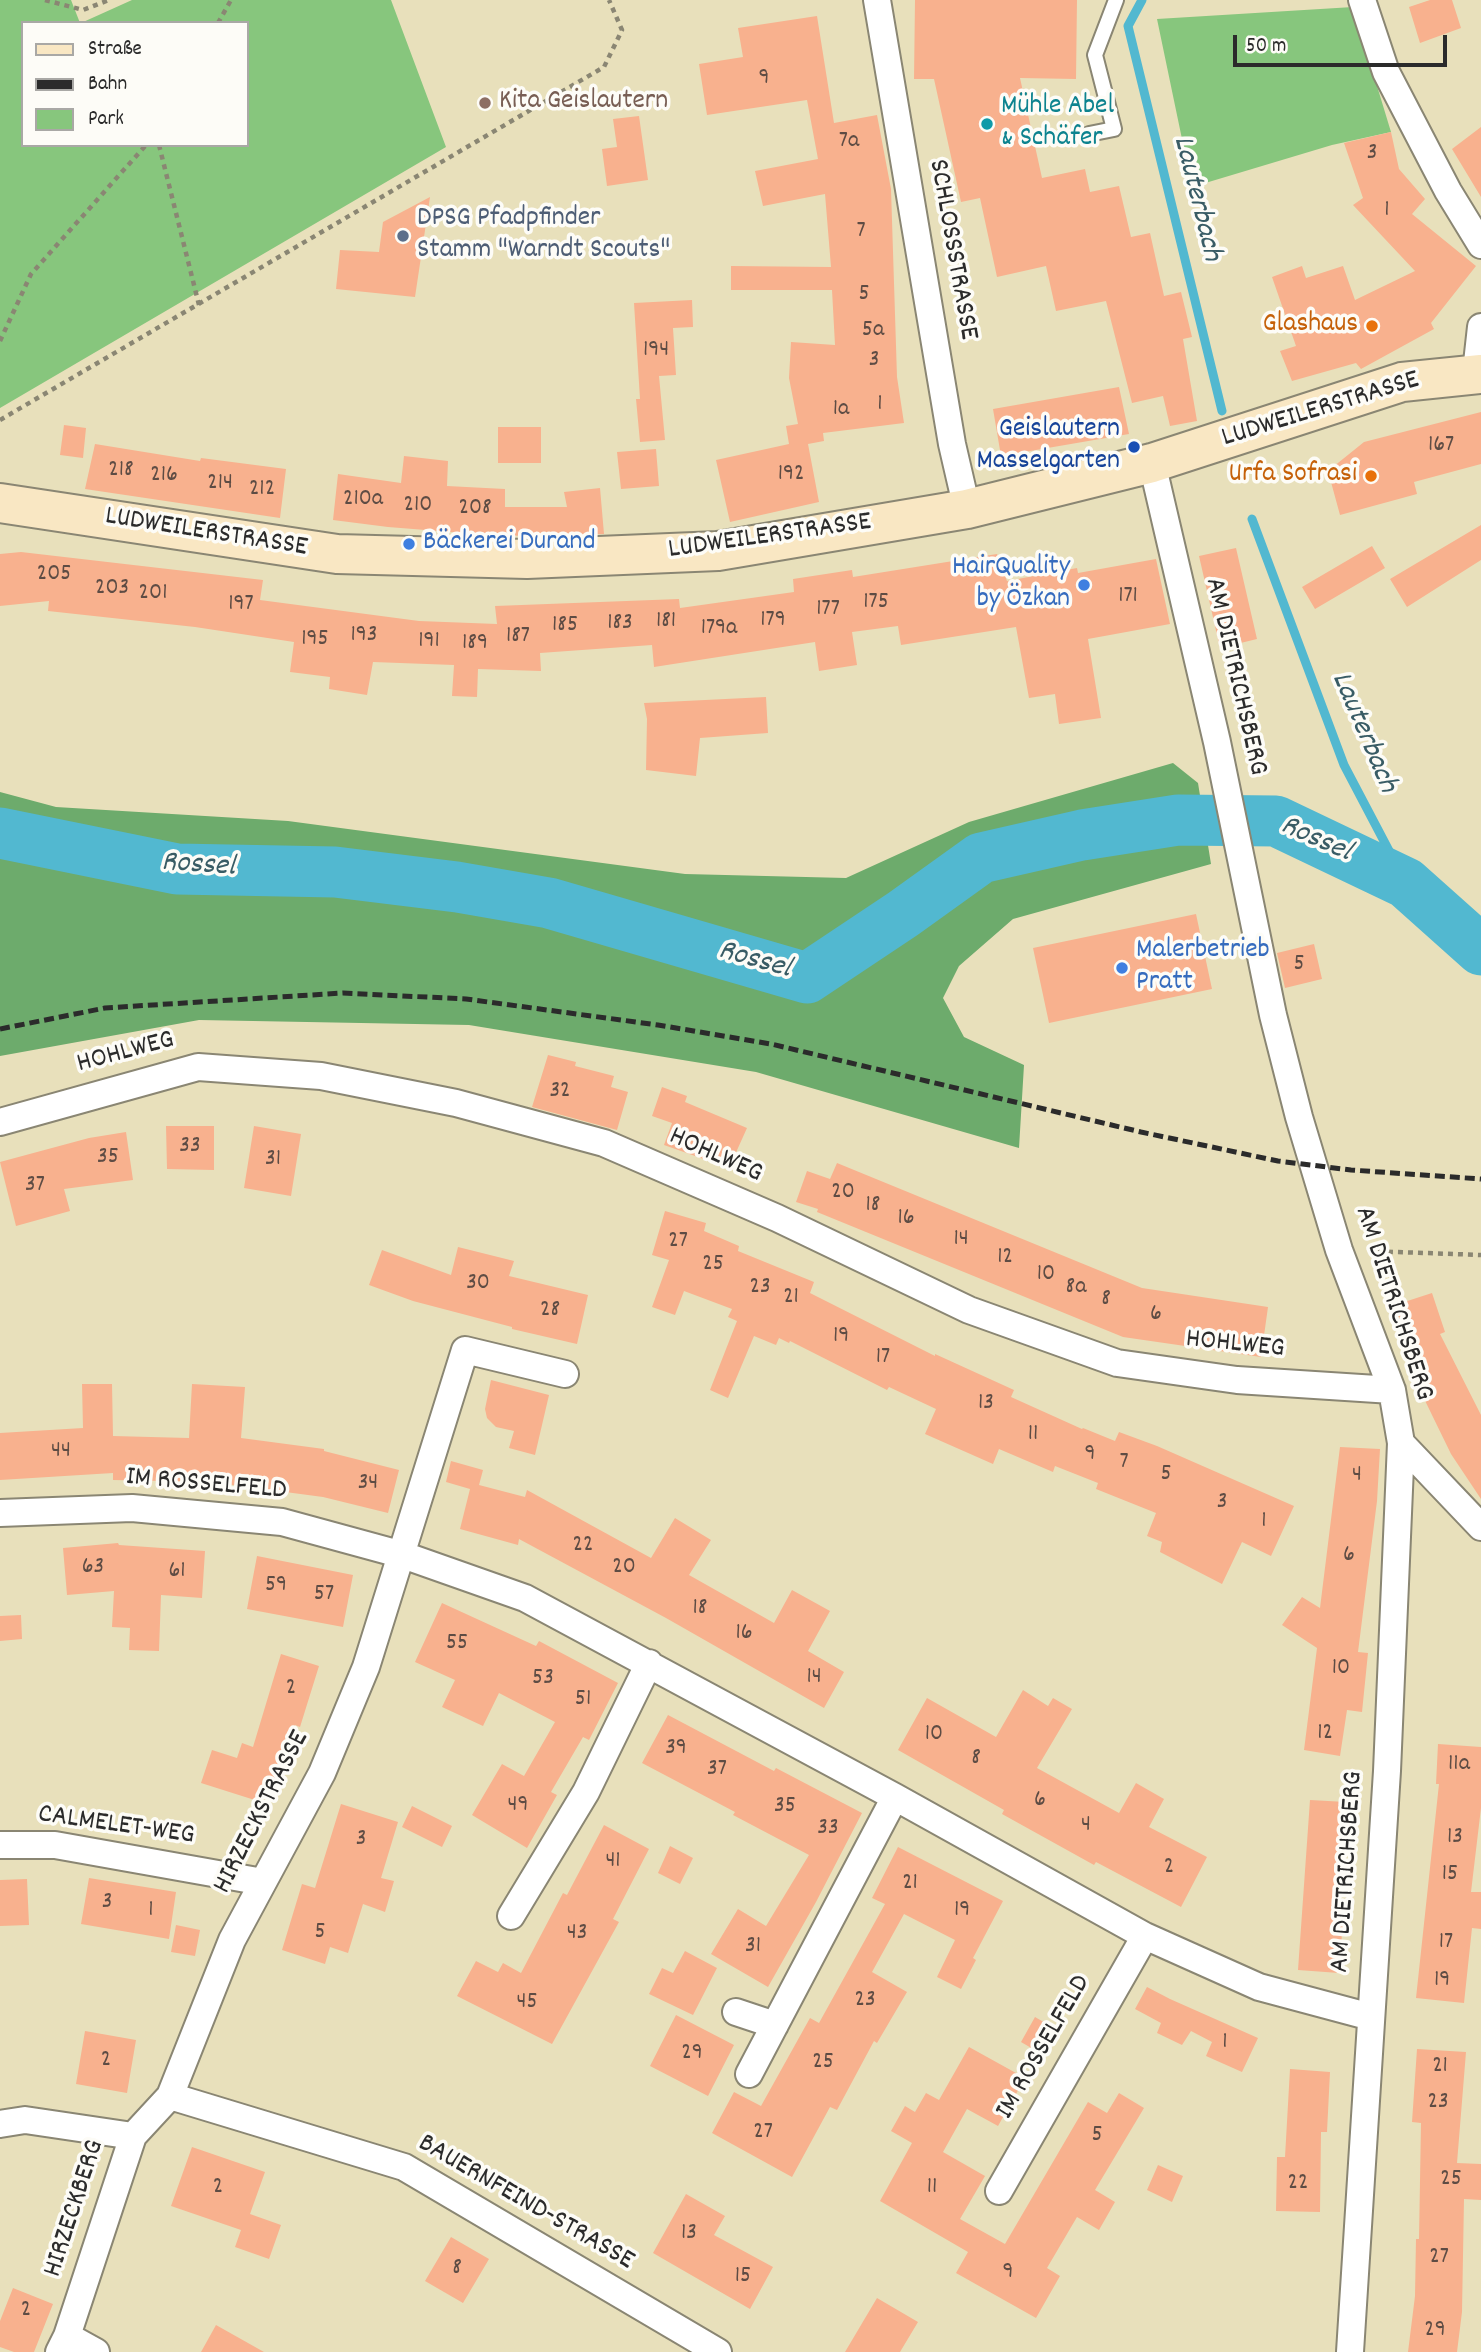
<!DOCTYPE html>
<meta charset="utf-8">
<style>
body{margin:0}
#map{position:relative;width:1481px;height:2352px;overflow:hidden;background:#e8e0bb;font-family:Dekko,sans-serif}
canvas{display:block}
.legend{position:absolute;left:21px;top:21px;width:228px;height:126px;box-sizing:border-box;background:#fdfcf7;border:2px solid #a9a8a5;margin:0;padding:9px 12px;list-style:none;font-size:21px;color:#2b2b2b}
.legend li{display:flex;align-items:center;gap:14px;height:35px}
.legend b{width:35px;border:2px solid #a9a8a5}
.scale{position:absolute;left:1233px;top:35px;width:214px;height:32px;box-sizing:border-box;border:4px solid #2b2b2b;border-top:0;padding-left:9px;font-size:21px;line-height:24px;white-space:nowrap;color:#2b2b2b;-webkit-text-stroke:5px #fdfcf7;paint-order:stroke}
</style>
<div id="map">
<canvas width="1481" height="2352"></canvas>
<ul class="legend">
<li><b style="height:9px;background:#f9e7c3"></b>Straße</li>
<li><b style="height:9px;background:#2b2b2b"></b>Bahn</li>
<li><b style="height:19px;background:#87c67d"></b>Park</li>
</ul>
<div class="scale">50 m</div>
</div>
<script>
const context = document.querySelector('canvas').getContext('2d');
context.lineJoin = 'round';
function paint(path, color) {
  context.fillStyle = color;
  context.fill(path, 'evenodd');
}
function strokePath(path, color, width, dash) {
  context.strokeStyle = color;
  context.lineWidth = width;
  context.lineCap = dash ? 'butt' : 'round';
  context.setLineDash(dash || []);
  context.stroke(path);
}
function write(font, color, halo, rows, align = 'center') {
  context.font = font + ' Dekko,sans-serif';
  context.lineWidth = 7;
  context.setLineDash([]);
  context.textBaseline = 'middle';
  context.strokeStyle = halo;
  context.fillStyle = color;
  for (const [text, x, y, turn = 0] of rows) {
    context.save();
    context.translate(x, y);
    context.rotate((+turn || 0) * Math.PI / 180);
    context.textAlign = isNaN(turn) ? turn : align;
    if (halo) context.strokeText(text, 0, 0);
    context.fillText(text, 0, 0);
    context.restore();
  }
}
paint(new Path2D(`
 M 0,0 L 71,0 L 80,23 L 23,23 L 23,145 L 247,145 L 247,23 L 81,23 L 132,0 L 391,0 L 446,147 L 0,408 Z
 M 1353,7 L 1391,132 L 1332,145 L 1192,187 L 1157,19 Z`), '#87c67d');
paint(new Path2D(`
 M 1173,763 L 1198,783 L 1211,864 L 1013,919 L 959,966 L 943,998 L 964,1037 L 1024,1065 L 1019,1148 L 756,1072 L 469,1025 L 199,1020 L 0,1056 L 0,792 L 56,807 L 288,821 L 685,874 L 846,878 L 969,822 Z`), '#6dab6c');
strokePath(new Path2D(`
 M 1142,0 L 1128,26 L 1222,411
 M 1252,519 L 1344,765 L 1406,883`), '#52b8d0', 9);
strokePath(new Path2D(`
 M 0,833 L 177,869 L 335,872 L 457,887 L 549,903 L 807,978 L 903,914 L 981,858 L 1082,835 L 1178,820 L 1276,821 L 1406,883 L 1481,950`), '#52b8d0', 51);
paint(new Path2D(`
 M 915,0 L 1077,0 L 1076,79 L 1020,78 L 1042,178 L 1085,169 L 1090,192 L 1119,186 L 1131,237 L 1150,233 L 1164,296 L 1181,292 L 1192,337 L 1183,339 L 1197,421 L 1170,426 L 1163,396 L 1132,403 L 1106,301 L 1056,311 L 1046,266 L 997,277 L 980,198 L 961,202 L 934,79 L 914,79 Z
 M 1430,0 L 1452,0 L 1461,28 L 1420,43 L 1409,7 Z
 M 817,16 L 834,123 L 877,115 L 891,189 L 897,377 L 904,423 L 823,433 L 824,441 L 808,444 L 819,502 L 730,522 L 716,460 L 789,444 L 786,426 L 798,424 L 789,378 L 791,342 L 835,345 L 832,290 L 731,290 L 731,266 L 831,267 L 825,194 L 763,206 L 755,171 L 818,159 L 807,100 L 707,115 L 699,64 L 743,57 L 738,28 Z
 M 639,116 L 648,180 L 607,186 L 602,149 L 617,147 L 613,119 Z
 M 1481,127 L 1481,197 L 1452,149 Z
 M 1391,132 L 1399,169 L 1425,199 L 1412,214 L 1476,266 L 1431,323 L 1434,329 L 1361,369 L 1356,363 L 1292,381 L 1280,351 L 1296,346 L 1272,277 L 1302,266 L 1306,278 L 1343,266 L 1355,300 L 1415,271 L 1353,205 L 1363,198 L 1344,143 Z
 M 430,197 L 415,297 L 336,289 L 340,250 L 379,252 L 383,222 Z
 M 692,300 L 693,327 L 673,328 L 676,375 L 659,376 L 665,440 L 640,442 L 636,399 L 640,399 L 634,303 Z
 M 1119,387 L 1129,434 L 1001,456 L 993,409 Z
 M 1481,412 L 1481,464 L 1414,482 L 1417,494 L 1340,515 L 1328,471 L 1364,442 Z
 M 64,425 L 86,428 L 83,458 L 60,455 Z
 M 498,427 L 541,427 L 541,463 L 498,463 Z
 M 95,444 L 200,461 L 201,458 L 286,469 L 280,518 L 85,489 Z
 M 656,449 L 659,486 L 621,489 L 617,452 Z
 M 404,456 L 448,461 L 447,486 L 505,489 L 505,507 L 567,507 L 564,492 L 600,488 L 604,534 L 501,536 L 388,527 L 333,520 L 338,474 L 401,483 Z
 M 1481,525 L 1481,560 L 1407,607 L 1390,579 Z
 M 1372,546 L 1385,568 L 1315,609 L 1302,587 Z
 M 1236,548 L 1257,639 L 1220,648 L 1199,556 Z
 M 21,552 L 263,580 L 260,600 L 419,621 L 497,624 L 495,606 L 679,599 L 680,608 L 794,592 L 793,579 L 852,570 L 853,577 L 997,554 L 1007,581 L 1077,568 L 1078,573 L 1156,559 L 1170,624 L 1088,639 L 1101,718 L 1059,724 L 1055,694 L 1029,698 L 1016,627 L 901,645 L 898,626 L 852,632 L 857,665 L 819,671 L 815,642 L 654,667 L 652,645 L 540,653 L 541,671 L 478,669 L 477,697 L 452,696 L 454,665 L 373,662 L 367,695 L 329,689 L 330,677 L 290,672 L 294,642 L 195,627 L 48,611 L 49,601 L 0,606 L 0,554 Z
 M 766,697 L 768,733 L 700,738 L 696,776 L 646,770 L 647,719 L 644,703 Z
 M 1196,914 L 1212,989 L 1049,1023 L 1033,948 Z
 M 1314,944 L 1322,979 L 1285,988 L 1277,953 Z
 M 548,1055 L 576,1062 L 575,1066 L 614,1076 L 611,1087 L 628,1092 L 617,1130 L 532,1107 Z
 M 662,1087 L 687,1096 L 685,1102 L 747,1128 L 729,1168 L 664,1145 L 672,1123 L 652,1116 Z
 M 166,1126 L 214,1126 L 214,1170 L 167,1169 Z
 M 254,1126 L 301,1134 L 291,1196 L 244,1188 Z
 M 126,1132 L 133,1180 L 64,1189 L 70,1211 L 16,1226 L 0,1162 L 89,1138 Z
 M 837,1163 L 1142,1288 L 1268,1307 L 1261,1357 L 1123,1337 L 817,1212 L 818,1209 L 796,1202 L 807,1171 L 830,1179 Z
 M 665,1211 L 706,1223 L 704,1231 L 739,1246 L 738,1251 L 814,1282 L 810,1293 L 935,1356 L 935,1354 L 1014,1390 L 1011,1397 L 1082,1429 L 1083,1428 L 1115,1441 L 1119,1432 L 1157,1446 L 1294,1506 L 1271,1556 L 1242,1542 L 1222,1584 L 1160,1552 L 1162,1542 L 1147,1536 L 1156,1513 L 1096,1489 L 1098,1483 L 1055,1466 L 1053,1472 L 999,1449 L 993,1464 L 925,1434 L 936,1409 L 889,1387 L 887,1390 L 790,1341 L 789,1343 L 779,1338 L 776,1345 L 754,1336 L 728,1398 L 710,1390 L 737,1321 L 728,1317 L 732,1309 L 684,1291 L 675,1315 L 652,1307 L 669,1260 L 652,1255 Z
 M 458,1247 L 514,1261 L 509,1276 L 588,1295 L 577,1344 L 512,1329 L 512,1327 L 413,1301 L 369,1285 L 382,1250 L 451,1275 Z
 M 1432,1293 L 1445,1332 L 1440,1334 L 1481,1415 L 1481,1499 L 1451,1454 L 1413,1376 L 1417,1374 L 1395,1305 Z
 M 491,1380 L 549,1395 L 535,1455 L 509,1448 L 514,1431 L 496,1427 L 487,1418 L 485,1409 Z
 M 82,1384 L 112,1384 L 113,1436 L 189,1438 L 192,1384 L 245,1387 L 241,1438 L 324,1449 L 324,1451 L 399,1470 L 388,1513 L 323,1497 L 210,1482 L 113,1480 L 113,1473 L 0,1480 L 0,1433 L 83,1428 Z
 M 1340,1447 L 1380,1449 L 1377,1501 L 1358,1652 L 1368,1653 L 1362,1712 L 1347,1710 L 1340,1756 L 1304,1750 L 1317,1648 L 1282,1625 L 1302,1597 L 1320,1608 Z
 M 451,1461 L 483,1470 L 479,1485 L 525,1497 L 527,1490 L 651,1558 L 675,1518 L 711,1540 L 689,1575 L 774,1623 L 792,1590 L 830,1611 L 808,1651 L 844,1672 L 824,1708 L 666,1618 L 519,1539 L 518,1545 L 460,1529 L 470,1489 L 446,1482 Z
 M 118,1543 L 119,1545 L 205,1551 L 202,1598 L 161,1595 L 159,1651 L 129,1650 L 130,1628 L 112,1627 L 114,1591 L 67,1595 L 63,1548 Z
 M 257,1556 L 353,1575 L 343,1627 L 247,1609 Z
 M 442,1603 L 536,1646 L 539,1641 L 618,1683 L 589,1740 L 583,1737 L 551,1792 L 557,1795 L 527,1848 L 472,1815 L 502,1764 L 524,1776 L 555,1722 L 499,1693 L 483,1726 L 442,1707 L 455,1680 L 415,1662 Z
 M 21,1615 L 22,1639 L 0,1641 L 0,1616 Z
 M 281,1654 L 319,1666 L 300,1727 L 295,1725 L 275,1788 L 265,1785 L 261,1802 L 201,1783 L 212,1750 L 237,1758 L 242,1743 L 253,1747 Z
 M 1023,1690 L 1048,1706 L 1053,1698 L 1072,1709 L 1037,1768 L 1119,1813 L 1136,1783 L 1164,1799 L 1149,1827 L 1207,1857 L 1181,1907 L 1096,1862 L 1094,1865 L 1002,1814 L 1004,1810 L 898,1750 L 927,1698 L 996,1737 Z
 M 668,1715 L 774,1771 L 776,1768 L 862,1813 L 816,1902 L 768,1987 L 711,1954 L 738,1909 L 766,1926 L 809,1855 L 733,1815 L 735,1812 L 642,1763 Z
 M 1438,1744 L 1481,1747 L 1481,1808 L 1471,1892 L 1481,1892 L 1481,1929 L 1472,1928 L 1464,2003 L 1416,1998 L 1439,1784 L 1436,1784 Z
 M 1310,1800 L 1346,1802 L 1339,1907 L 1344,1907 L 1339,1973 L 1298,1970 Z
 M 341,1804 L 398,1822 L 381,1878 L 394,1881 L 385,1912 L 363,1904 L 348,1953 L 330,1947 L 325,1964 L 282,1950 L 302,1884 L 315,1888 Z
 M 412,1806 L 452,1826 L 442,1847 L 402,1827 Z
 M 604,1825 L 649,1849 L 613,1919 L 619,1922 L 552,2044 L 457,1996 L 476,1961 L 498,1972 L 503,1963 L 521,1973 L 563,1893 L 567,1895 Z
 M 670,1846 L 693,1858 L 680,1884 L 658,1873 Z
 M 898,1847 L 1003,1901 L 973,1958 L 976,1960 L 961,1989 L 937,1977 L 955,1940 L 904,1914 L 872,1972 L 907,1992 L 877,2043 L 874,2041 L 837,2110 L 830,2107 L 792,2177 L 712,2133 L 734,2092 L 761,2106 L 810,2018 L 819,2023 L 885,1904 L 872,1898 Z
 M 89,1878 L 176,1892 L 169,1939 L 81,1924 Z
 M 27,1879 L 29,1925 L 0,1926 L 0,1880 Z
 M 176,1925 L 200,1930 L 195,1956 L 171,1952 Z
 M 685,1951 L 717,1968 L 693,2015 L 649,1994 L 662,1968 L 673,1973 Z
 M 1147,1987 L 1170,1999 L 1258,2038 L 1242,2072 L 1206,2056 L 1212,2042 L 1191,2031 L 1182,2045 L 1157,2033 L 1161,2023 L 1135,2009 Z
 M 676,2015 L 734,2045 L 708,2096 L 650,2066 Z
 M 1035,2017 L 1059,2031 L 1045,2056 L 1021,2042 Z
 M 85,2031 L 136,2040 L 127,2093 L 76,2084 Z
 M 969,2047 L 1025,2078 L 998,2126 L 967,2109 L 943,2152 L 985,2176 L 960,2219 L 1005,2244 L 1088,2102 L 1107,2113 L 1119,2093 L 1144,2108 L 1095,2190 L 1115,2202 L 1099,2230 L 1077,2217 L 1047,2268 L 1060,2276 L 1036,2318 L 956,2273 L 968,2252 L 880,2201 L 912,2143 L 891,2131 L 905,2106 L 915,2112 L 926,2093 L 939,2100 Z
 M 1417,2049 L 1466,2052 L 1457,2163 L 1481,2164 L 1481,2200 L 1464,2199 L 1462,2312 L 1457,2352 L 1408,2352 L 1415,2296 L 1416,2239 L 1419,2239 L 1421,2123 L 1412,2122 Z
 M 1290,2069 L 1330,2072 L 1327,2132 L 1321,2132 L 1320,2212 L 1276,2211 L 1277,2157 L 1285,2157 Z
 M 192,2147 L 265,2172 L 250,2214 L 281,2225 L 269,2259 L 235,2247 L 241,2230 L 171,2206 Z
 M 1158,2165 L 1183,2176 L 1172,2202 L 1147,2190 Z
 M 686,2194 L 725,2216 L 714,2235 L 773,2267 L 750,2309 L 653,2253 Z
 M 451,2237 L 489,2259 L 463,2303 L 425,2281 Z
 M 13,2288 L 53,2304 L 34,2352 L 14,2352 L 0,2347 L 0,2321 Z
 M 877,2298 L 918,2322 L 900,2352 L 845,2352 Z
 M 216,2325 L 264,2352 L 201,2352 Z`), '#f8b18e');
const lane = new Path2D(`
 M 1089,134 L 1114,129 L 1095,55 L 1116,0`);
const street = new Path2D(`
 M 877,0 L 952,444 L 967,509
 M 1362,0 L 1386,72 L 1448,191 L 1481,245
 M 1476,372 L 1481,327
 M 1152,463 L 1217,742 L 1273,1015 L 1299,1117 L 1339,1250 L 1392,1390 L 1401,1443 L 1387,1771 L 1350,2352
 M 0,1122 L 198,1067 L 321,1076 L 456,1103 L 604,1143 L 777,1218 L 969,1310 L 1117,1363 L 1237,1380 L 1392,1390
 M 1401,1443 L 1481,1527
 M 0,1513 L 132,1508 L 282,1522 L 403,1555 L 525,1598 L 895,1797 L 1145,1936 L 1259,1987 L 1371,2017
 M 0,1845 L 55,1845 L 263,1882
 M 511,1916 L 586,1792 L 649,1663
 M 736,2012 L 775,2025
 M 749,2074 L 895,1797
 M 170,2096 L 404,2167 L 718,2352
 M 0,2124 L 25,2120 L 133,2136
 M 999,2191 L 1145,1936
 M 67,2336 L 96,2352
 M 59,2352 L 67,2336 L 133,2136 L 170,2096 L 232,1940 L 322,1773 L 366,1667 L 465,1350 L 565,1374`);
const secondary = new Path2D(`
 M 0,503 L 337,554 L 527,559 L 718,551 L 967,509 L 1152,463 L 1402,382 L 1481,374`);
strokePath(lane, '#8a8673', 18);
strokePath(street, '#8a8673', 30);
strokePath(secondary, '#8a8673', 42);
strokePath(new Path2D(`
 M 45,0 L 83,10 L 109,0
 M 218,23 L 231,0
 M 159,145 L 199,305
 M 0,341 L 31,274 L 146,145
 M 0,420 L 604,67 L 622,30 L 609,0
 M 1368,1251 L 1481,1255`), '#8a8673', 4.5, [5, 5]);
strokePath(lane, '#fff', 14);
strokePath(street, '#fff', 26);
strokePath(secondary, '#f9e7c3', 38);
strokePath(new Path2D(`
 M 0,1029 L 105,1008 L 343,993 L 466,999 L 658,1025 L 771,1044 L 1141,1132 L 1278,1161 L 1351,1170 L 1481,1179`), '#2b2b2b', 5, [10, 5]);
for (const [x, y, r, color] of [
 [485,103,7,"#8d6e63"],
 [987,124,7,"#0f9aa8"],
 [403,236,7,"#5c6f8a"],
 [1372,326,7,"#e8710a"],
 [1134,447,7,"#1a4fb4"],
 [1371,476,7,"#e8710a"],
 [409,544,7,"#3f7fe0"],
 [1084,585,7,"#3f7fe0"],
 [1122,968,7,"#3f7fe0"]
]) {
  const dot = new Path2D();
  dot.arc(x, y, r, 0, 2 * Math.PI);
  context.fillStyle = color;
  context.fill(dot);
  strokePath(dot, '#fdfcf7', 2.5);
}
write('24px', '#5e4c44', null, [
 ["9",764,80],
 ["7a",849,143],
 ["3",1372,155],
 ["1",1387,212],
 ["7",861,233],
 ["5",864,296],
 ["5a",873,332],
 ["194",656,352],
 ["3",874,362],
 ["1",880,406],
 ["1a",841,411],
 ["167",1441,447],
 ["218",121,472],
 ["192",791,476],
 ["216",164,477],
 ["214",220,485],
 ["212",262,491],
 ["210a",363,501],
 ["210",418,507],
 ["208",475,510],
 ["205",54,576],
 ["203",112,590],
 ["201",153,595],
 ["171",1128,598],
 ["175",876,604],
 ["197",241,606],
 ["177",828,611],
 ["179",773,622],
 ["181",666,623],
 ["183",620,625],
 ["185",565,627],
 ["179a",719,630],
 ["193",364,637],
 ["187",518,638],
 ["195",315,641],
 ["191",429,643],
 ["189",475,645],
 ["5",1299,966],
 ["32",560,1093],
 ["33",190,1148],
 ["35",108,1159],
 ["31",273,1161],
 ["37",35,1187],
 ["20",843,1194],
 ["18",873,1207],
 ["16",906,1220],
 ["14",961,1241],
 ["27",678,1243],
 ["12",1005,1259],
 ["25",713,1266],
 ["10",1046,1276],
 ["30",478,1285],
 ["23",760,1289],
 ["8a",1076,1289],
 ["21",791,1299],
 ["8",1106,1301],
 ["28",550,1312],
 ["6",1156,1316],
 ["19",841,1338],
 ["17",883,1359],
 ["13",986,1405],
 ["11",1033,1436],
 ["44",61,1453],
 ["9",1090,1456],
 ["7",1124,1464],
 ["5",1166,1476],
 ["4",1357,1477],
 ["34",368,1485],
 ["3",1222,1504],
 ["1",1264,1523],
 ["22",583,1547],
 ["6",1349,1557],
 ["63",93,1569],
 ["20",624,1569],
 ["61",177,1573],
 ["59",276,1587],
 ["57",324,1596],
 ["18",700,1610],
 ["16",744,1635],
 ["55",457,1645],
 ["10",1341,1670],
 ["14",814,1679],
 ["53",543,1680],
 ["2",291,1690],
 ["51",583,1701],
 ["12",1325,1735],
 ["10",934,1736],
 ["39",676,1750],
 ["8",976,1760],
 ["11a",1459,1766],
 ["37",717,1771],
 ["6",1040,1802],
 ["49",518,1807],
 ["35",785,1808],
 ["4",1086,1827],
 ["33",828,1830],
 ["13",1455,1839],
 ["3",361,1841],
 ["41",613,1863],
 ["2",1169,1869],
 ["15",1450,1876],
 ["21",910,1885],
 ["3",107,1904],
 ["1",151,1912],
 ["19",962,1912],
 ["5",320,1934],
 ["43",577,1935],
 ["17",1446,1944],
 ["31",753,1948],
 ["19",1442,1982],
 ["23",865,2002],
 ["45",527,2004],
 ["1",1225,2044],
 ["29",692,2055],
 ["2",106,2062],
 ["25",823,2064],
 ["21",1440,2068],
 ["23",1438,2104],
 ["27",763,2134],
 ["5",1097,2137],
 ["25",1451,2181],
 ["22",1298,2185],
 ["2",218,2189],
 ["11",932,2189],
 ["13",689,2235],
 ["27",1439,2259],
 ["8",457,2270],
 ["9",1008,2274],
 ["15",743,2278],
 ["2",26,2312],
 ["29",1435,2332]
]);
write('28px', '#785e54', '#fdfcf7', [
 ["Kita Geislautern",499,103]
], 'left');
write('28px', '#0d838f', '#fdfcf7', [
 ["Mühle Abel",1001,108],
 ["& Schäfer",1001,140]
], 'left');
write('28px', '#4e5e75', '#fdfcf7', [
 ["DPSG Pfadpfinder",417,220],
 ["Stamm \"Warndt Scouts\"",417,252]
], 'left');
write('28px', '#2b2b2b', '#fdfcf7', [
 ["SCHLOSSSTRASSE",951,250,80],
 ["LUDWEILERSTRASSE",1321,411,-17],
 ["LUDWEILERSTRASSE",206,534,9],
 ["LUDWEILERSTRASSE",770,538,-8],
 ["AM DIETRICHSBERG",1234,677,77],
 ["HOHLWEG",126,1054,-15],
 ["HOHLWEG",715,1157,24],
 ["AM DIETRICHSBERG",1392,1304,72],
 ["HOHLWEG",1235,1346,6],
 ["IM ROSSELFELD",206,1486,5],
 ["HIRZECKSTRASSE",263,1813,-63],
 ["CALMELET-WEG",116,1827,8],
 ["AM DIETRICHSBERG",1349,1872,-86],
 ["IM ROSSELFELD",1045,2048,-60],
 ["BAUERNFEIND-STRASSE",525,2204,30],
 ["HIRZECKBERG",76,2209,-72]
]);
write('28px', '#c56008', '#fdfcf7', [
 ["Glashaus",1358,326],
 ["Urfa Sofrasi",1357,476]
], 'right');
write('28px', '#164399', '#fdfcf7', [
 ["Geislautern",1120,431],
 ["Masselgarten",1120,463]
], 'right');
write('28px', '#366cbe', '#fdfcf7', [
 ["Bäckerei Durand",423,544],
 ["HairQuality",1070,569,"right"],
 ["by Özkan",1070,601,"right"],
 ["Malerbetrieb",1136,952],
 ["Pratt",1136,984]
], 'left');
write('italic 30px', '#395c65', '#fdfcf7', [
 ["Lauterbach",1195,199,76],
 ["Lauterbach",1362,733,67],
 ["Rossel",1315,841,24],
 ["Rossel",198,867,4],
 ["Rossel",754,962,16]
]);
</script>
